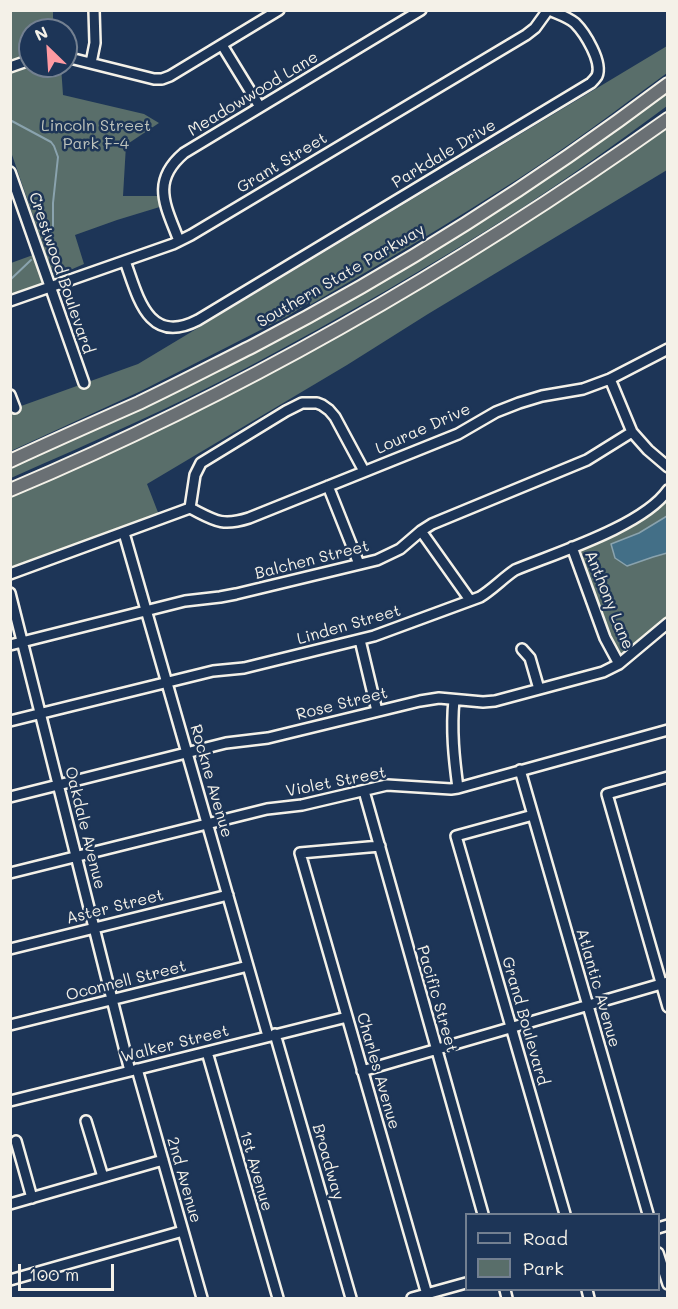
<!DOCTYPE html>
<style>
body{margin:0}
#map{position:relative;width:678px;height:1309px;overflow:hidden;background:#1d3557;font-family:Mali,sans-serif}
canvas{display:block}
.frame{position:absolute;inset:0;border:12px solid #f4f1e8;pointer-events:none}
.legend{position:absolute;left:465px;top:1213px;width:195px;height:78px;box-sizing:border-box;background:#1d3557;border:2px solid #738091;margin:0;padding:8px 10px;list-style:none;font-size:18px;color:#f4f1e8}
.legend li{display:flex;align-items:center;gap:12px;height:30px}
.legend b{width:30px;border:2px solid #738091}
.north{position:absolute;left:18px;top:18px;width:60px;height:60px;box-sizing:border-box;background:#1d3557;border:2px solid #738091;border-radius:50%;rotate:335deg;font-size:16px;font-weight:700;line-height:24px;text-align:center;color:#f4f1e8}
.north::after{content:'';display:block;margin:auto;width:21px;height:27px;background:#ff9aa2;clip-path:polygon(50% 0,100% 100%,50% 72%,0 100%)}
.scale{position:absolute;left:18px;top:1264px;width:96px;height:27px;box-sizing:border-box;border:3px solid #f4f1e8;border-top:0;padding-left:8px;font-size:18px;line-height:21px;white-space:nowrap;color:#f4f1e8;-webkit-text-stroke:4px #1d3557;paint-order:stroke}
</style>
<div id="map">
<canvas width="678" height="1309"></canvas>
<div class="frame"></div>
<ul class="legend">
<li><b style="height:8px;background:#1d3557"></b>Road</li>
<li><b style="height:16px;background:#596e6a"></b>Park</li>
</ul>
<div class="north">N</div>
<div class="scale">100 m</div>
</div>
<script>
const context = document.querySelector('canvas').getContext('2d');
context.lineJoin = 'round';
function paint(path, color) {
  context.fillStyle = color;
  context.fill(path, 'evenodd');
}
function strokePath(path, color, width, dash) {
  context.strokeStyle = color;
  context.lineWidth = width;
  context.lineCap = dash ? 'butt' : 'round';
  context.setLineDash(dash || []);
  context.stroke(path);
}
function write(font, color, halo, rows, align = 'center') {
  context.font = font + ' Mali,sans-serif';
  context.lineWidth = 5;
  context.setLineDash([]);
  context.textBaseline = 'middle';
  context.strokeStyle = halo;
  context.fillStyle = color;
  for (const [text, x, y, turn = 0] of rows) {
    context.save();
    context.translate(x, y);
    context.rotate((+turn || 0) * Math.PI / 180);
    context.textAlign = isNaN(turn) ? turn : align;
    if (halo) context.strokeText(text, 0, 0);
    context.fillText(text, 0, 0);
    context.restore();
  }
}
paint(new Path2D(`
 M 11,10 L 53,11 L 53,30 L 30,30 L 30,54 L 11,61 Z
 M 667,46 L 667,73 C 618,109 569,146 518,179 C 450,223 380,264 310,305 L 310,302 L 288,316 L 141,391 L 11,451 L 10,410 L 138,364 Z
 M 30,64 L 30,66 L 61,66 L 63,95 L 144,114 L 159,123 L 126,145 L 123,196 L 161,196 L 163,206 L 117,220 L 75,235 L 84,264 L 54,277 L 11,152 L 10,71 Z
 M 667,89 L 667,106 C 619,142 569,177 519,210 C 431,266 340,318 248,367 C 171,408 90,443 11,478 L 11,466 L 297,327 Z
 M 667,126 L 667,170 L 428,314 L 347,365 L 147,484 L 159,515 L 11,567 L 10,497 L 136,440 L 306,352 L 468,260 L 640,146 Z
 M 33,255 L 43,283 L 11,296 L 11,263 Z
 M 667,497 L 667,617 L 621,658 L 611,641 L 579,546 L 641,519 Z`), '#596e6a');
const water = new Path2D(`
 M 667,516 L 667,553 L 653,557 L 627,566 L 615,558 L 611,544 L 639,533 Z`);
paint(water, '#436f87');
strokePath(water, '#8aa3ae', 1.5);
strokePath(new Path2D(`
 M 10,120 L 51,142 L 54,146 L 58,157 L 53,203 L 53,226 L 48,241
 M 10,280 L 31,260`), '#8aa3ae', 2);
const minor = new Path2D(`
 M 222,45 L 260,107
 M 66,57 L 154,79 L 162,79 L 170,76 L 279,10
 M 91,63 L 95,43 L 94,10
 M 10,67 L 30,60
 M 10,172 L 84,383
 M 179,241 C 166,206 150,182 184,153 L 421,10
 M 125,261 C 138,297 148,346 198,320 L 591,83 C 593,81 595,79 597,76 C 603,62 585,33 575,23 C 568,17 558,14 549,10
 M 10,301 L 173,244 L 191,235 L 526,35 L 535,28 L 548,10
 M 610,379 L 632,432 L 648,450 L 668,467
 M 10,395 L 15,408
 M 328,486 L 359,564
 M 190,508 C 214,520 221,527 249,518 L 458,434 L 496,412 L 519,403 L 542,396 L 583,389 L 610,379 L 668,349
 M 421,531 L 470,600
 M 124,533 L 268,1036
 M 572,547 L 605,638 L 619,664
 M 10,574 L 190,508 L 195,475 L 201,463 L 286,411 L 302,403 L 317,403 L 322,405 L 329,410 L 335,417 L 364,471
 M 10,593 L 130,1071
 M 360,640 L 377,711
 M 10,645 L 185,601 L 220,597 L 236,594 L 377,560 L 400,549 L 421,531 L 432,524 L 587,460 L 632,432
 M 522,649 L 530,658 L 539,689
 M 454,700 C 451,730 454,758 458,788
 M 10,721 L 213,671 L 244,668 L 374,636 L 480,597 C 493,589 503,578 515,570 C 556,553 643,526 668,490
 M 520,770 L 648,1214
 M 668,777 L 607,794 L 668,1007
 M 364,791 L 483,1214
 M 10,797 L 226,743 L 268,738 L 420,701 L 439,698 L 483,702 L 495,701 L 603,672 L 619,664 L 668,623
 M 533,815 L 456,836 L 565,1214
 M 380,846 L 300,853 L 428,1298
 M 10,873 L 267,809 L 302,805 L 387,785 L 451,789 L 458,788 L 668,730
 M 10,949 L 228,895
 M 10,1025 L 248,966
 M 275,1034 L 351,1298
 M 207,1052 L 278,1298
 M 137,1069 L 202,1298
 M 362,1071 L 668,982
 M 10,1101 L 347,1017
 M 86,1121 L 103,1177
 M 16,1141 L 32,1198
 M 10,1204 L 163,1160
 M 658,1228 L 668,1225
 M 658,1253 L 668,1284
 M 10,1280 L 183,1231
 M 505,1290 L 507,1298
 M 587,1290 L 589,1298
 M 412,1298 L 466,1283`);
const highway = new Path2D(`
 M 10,461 C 53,441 96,422 139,403 C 177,385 215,365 253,346 C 397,271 538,182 668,84
 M 10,490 C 243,392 462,265 668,119`);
strokePath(minor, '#f4f1e8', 14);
strokePath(highway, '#f4f1e8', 16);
strokePath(minor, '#1d3557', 9);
strokePath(highway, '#6a7074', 12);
write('16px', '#f4f1e8', '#1d3557', [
 ["Meadowwood Lane",253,94,-31],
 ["Parkdale Drive",444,154,-31],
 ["Grant Street",282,163,-31],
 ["Crestwood Boulevard",61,273,71],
 ["Southern State Parkway",341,276,-30],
 ["Lourae Drive",423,429,-24],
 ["Balchen Street",312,560,-14],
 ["Anthony Lane",609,600,68],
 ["Linden Street",349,625,-16],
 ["Rose Street",342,704,-14],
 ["Rockne Avenue",211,781,74],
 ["Violet Street",336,782,-11],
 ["Oakdale Avenue",85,828,76],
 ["Aster Street",115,907,-14],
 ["Oconnell Street",126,981,-14],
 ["Atlantic Avenue",598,988,74],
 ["Pacific Street",437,999,74],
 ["Grand Boulevard",525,1021,74],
 ["Walker Street",175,1044,-14],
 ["Charles Avenue",378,1071,74],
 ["Broadway",328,1162,74],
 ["1st Avenue",256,1171,74],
 ["2nd Avenue",184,1180,74]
]);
write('16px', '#bec3bc', '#1d3557', [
 ["Lincoln Street",96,126],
 ["Park F-4",96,144]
]);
</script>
